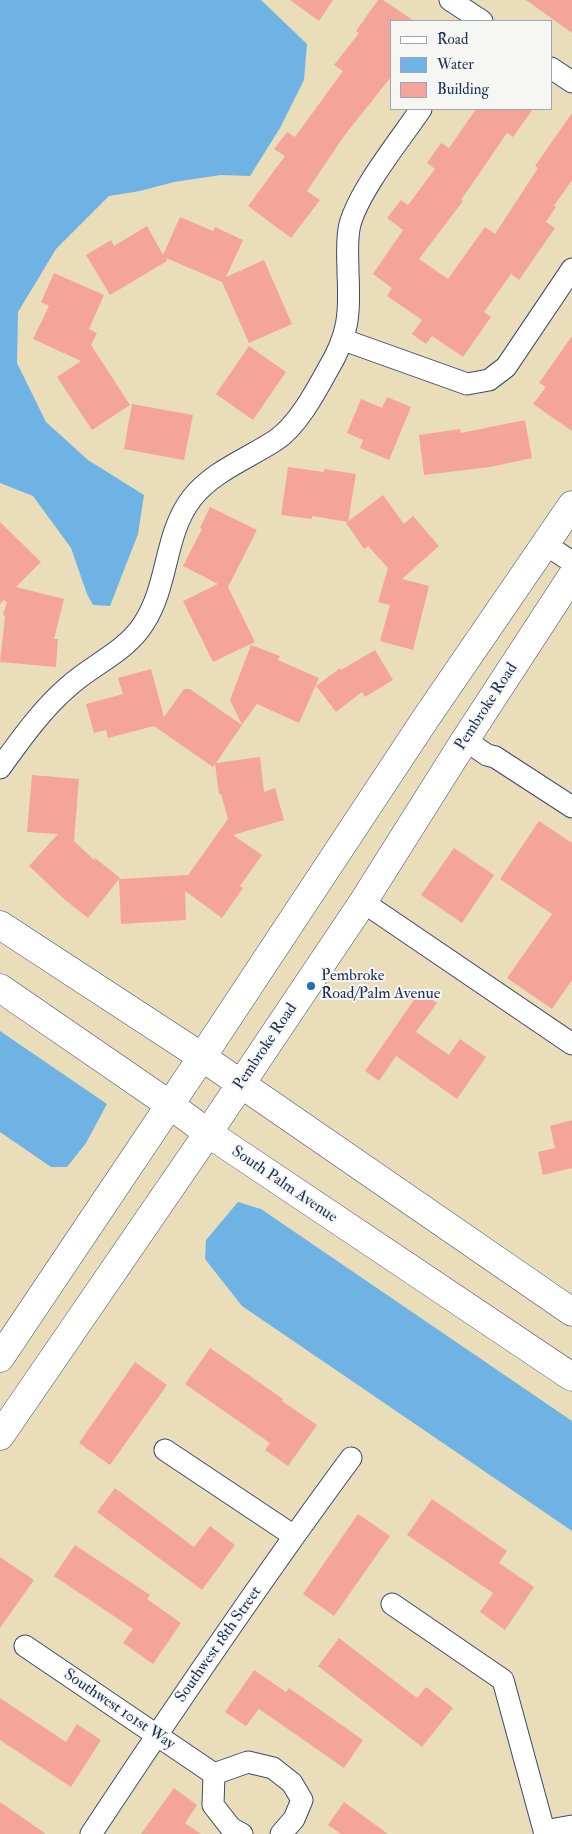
<!DOCTYPE html>
<style>
body{margin:0}
#map{position:relative;width:572px;height:1834px;overflow:hidden;background:#eadeba;font-family:"IM FELL Double Pica",serif}
canvas{display:block}
.legend{position:absolute;left:390px;top:20px;width:162px;height:90px;box-sizing:border-box;background:#f6f6f2;border:1px solid #9ea6b7;margin:0;padding:6px 9px;list-style:none;font-size:15px;color:#1b2f5e}
.legend li{display:flex;align-items:center;gap:10px;height:25px}
.legend b{width:25px;border:1px solid #9ea6b7}
</style>
<div id="map">
<canvas width="572" height="1834"></canvas>
<ul class="legend">
<li><b style="height:6px;background:#fff"></b>Road</li>
<li><b style="height:14px;background:#6fb3e4"></b>Water</li>
<li><b style="height:14px;background:#f5a49c"></b>Building</li>
</ul>
</div>
<script>
const context = document.querySelector('canvas').getContext('2d');
context.lineJoin = 'round';
function paint(path, color) {
  context.fillStyle = color;
  context.fill(path, 'evenodd');
}
function strokePath(path, color, width, dash) {
  context.strokeStyle = color;
  context.lineWidth = width;
  context.lineCap = dash ? 'butt' : 'round';
  context.setLineDash(dash || []);
  context.stroke(path);
}
function write(font, color, halo, rows, align = 'center') {
  context.font = font + ' "IM FELL Double Pica",serif';
  context.lineWidth = 4;
  context.setLineDash([]);
  context.textBaseline = 'middle';
  context.strokeStyle = halo;
  context.fillStyle = color;
  for (const [text, x, y, turn = 0] of rows) {
    context.save();
    context.translate(x, y);
    context.rotate((+turn || 0) * Math.PI / 180);
    context.textAlign = isNaN(turn) ? turn : align;
    if (halo) context.strokeText(text, 0, 0);
    context.fillText(text, 0, 0);
    context.restore();
  }
}
paint(new Path2D(`
 M 0,0 L 261,0 L 307,44 L 304,80 L 280,128 L 250,176 L 221,175 L 174,182 L 140,191 L 109,196 L 56,249 L 18,312 L 17,363 L 46,422 L 88,460 L 144,495 L 138,534 L 110,606 L 93,605 L 87,594 L 71,548 L 33,496 L 0,483 Z
 M 0,1031 L 107,1104 L 86,1143 L 67,1167 L 51,1167 L 0,1132 Z
 M 238,1202 L 261,1209 L 572,1421 L 572,1531 L 242,1306 L 205,1259 L 206,1240 Z`), '#6fb3e4');
paint(new Path2D(`
 M 290,0 L 333,0 L 319,21 Z
 M 378,0 L 383,0 L 414,21 L 391,21 L 391,77 L 344,136 L 307,191 L 320,200 L 291,238 L 248,206 L 285,156 L 274,149 L 287,132 L 295,137 L 343,71 L 334,65 L 359,33 L 356,31 Z
 M 526,0 L 572,0 L 572,33 Z
 M 476,109 L 533,109 L 513,137 L 507,133 L 461,200 L 463,201 L 419,259 L 448,279 L 485,227 L 495,234 L 538,168 L 535,166 L 572,113 L 572,180 L 554,206 L 556,207 L 546,222 L 555,228 L 519,280 L 511,274 L 484,312 L 491,317 L 463,357 L 432,336 L 426,344 L 412,334 L 422,320 L 387,296 L 392,288 L 373,274 L 403,230 L 387,218 L 401,200 L 408,205 L 435,169 L 427,163 L 441,143 L 449,148 Z
 M 180,217 L 213,231 L 215,227 L 243,240 L 226,277 L 264,260 L 292,324 L 249,343 L 222,282 L 166,258 L 167,261 L 110,295 L 86,255 L 111,240 L 114,246 L 147,226 L 163,255 Z
 M 54,273 L 104,295 L 89,329 L 97,333 L 91,345 L 130,405 L 92,430 L 57,377 L 81,361 L 33,339 L 49,306 L 41,302 Z
 M 572,336 L 572,431 L 533,404 L 546,387 L 539,383 Z
 M 249,346 L 286,372 L 253,420 L 216,394 Z
 M 387,397 L 411,407 L 389,460 L 360,448 L 363,440 L 347,433 L 361,399 L 382,408 Z
 M 132,404 L 193,415 L 184,460 L 124,449 Z
 M 525,420 L 532,458 L 490,467 L 424,475 L 419,435 L 460,429 L 461,433 Z
 M 288,467 L 324,472 L 324,469 L 356,474 L 348,522 L 312,516 L 312,519 L 281,515 Z
 M 383,495 L 404,524 L 413,516 L 439,546 L 402,579 L 429,586 L 413,650 L 380,641 L 390,605 L 378,602 L 388,568 L 368,546 L 364,549 L 346,523 Z
 M 210,507 L 257,530 L 228,587 L 255,642 L 213,662 L 183,601 L 218,584 L 183,566 L 202,529 L 200,528 Z
 M 0,522 L 41,562 L 16,587 L 64,599 L 54,639 L 58,639 L 56,667 L 0,662 L 5,616 L 3,615 L 7,602 L 4,600 L 0,604 Z
 M 251,645 L 280,656 L 278,660 L 319,678 L 299,723 L 257,704 L 242,725 L 230,700 Z
 M 375,650 L 393,680 L 365,697 L 362,692 L 336,712 L 316,686 L 340,668 L 341,670 Z
 M 151,669 L 164,717 L 184,689 L 190,689 L 242,725 L 216,763 L 260,757 L 264,792 L 275,788 L 284,820 L 233,835 L 262,855 L 240,886 L 243,888 L 222,918 L 185,891 L 186,920 L 121,924 L 119,879 L 188,875 L 228,819 L 221,794 L 219,794 L 215,764 L 213,767 L 154,726 L 108,738 L 106,730 L 94,733 L 86,704 L 123,694 L 118,678 Z
 M 32,775 L 79,779 L 74,841 L 94,860 L 95,858 L 120,878 L 88,918 L 64,899 L 29,866 L 58,834 L 27,832 Z
 M 539,821 L 572,843 L 572,980 L 552,1009 L 507,978 L 552,914 L 500,879 Z
 M 454,848 L 494,875 L 462,923 L 421,895 Z
 M 420,991 L 437,1003 L 416,1032 L 449,1055 L 460,1039 L 486,1057 L 457,1099 L 396,1056 L 379,1081 L 365,1071 Z
 M 572,1120 L 572,1168 L 543,1175 L 538,1152 L 555,1148 L 550,1126 Z
 M 210,1348 L 283,1399 L 282,1401 L 317,1425 L 288,1466 L 265,1450 L 270,1443 L 185,1384 Z
 M 135,1362 L 167,1385 L 110,1465 L 79,1443 Z
 M 115,1488 L 194,1547 L 210,1526 L 235,1545 L 202,1590 L 97,1512 Z
 M 432,1499 L 507,1551 L 499,1563 L 534,1587 L 505,1630 L 480,1612 L 493,1593 L 407,1535 Z
 M 358,1514 L 390,1536 L 334,1616 L 303,1594 Z
 M 75,1545 L 150,1595 L 147,1599 L 181,1623 L 153,1664 L 123,1643 L 133,1629 L 54,1576 Z
 M 0,1557 L 34,1580 L 0,1628 Z
 M 339,1638 L 417,1698 L 426,1687 L 453,1708 L 422,1747 L 318,1666 Z
 M 254,1670 L 286,1692 L 289,1688 L 363,1740 L 344,1768 L 259,1709 L 246,1726 L 225,1712 Z
 M 0,1698 L 66,1742 L 77,1724 L 101,1740 L 71,1787 L 0,1740 Z
 M 174,1788 L 197,1805 L 185,1823 L 201,1834 L 141,1834 Z
 M 0,1802 L 46,1834 L 0,1834 Z
 M 344,1802 L 388,1834 L 341,1834 L 328,1825 Z`), '#f5a49c');
const minor = new Path2D(`
 M 450,0 L 482,21
 M 551,68 L 572,82
 M 344,340 L 467,384 L 489,380 L 506,367 L 572,269
 M 545,544 L 572,562
 M 465,740 L 487,755 L 495,757 L 572,807
 M 0,768 C 21,739 42,709 69,686 C 93,664 126,652 144,623 C 169,584 164,534 192,498 C 213,471 249,458 276,440 C 297,426 315,393 327,371 C 349,335 350,314 348,273 C 348,256 346,240 350,224 C 360,189 400,140 421,109
 M 363,902 L 572,1044
 M 165,1450 L 294,1536
 M 392,1604 L 503,1680 L 545,1834
 M 25,1646 L 214,1774
 M 214,1774 L 248,1762 L 273,1768 L 292,1783 L 302,1800 L 294,1819 L 281,1834
 M 214,1774 L 213,1805 L 231,1828 L 242,1834
 M 544,1831 L 572,1826
 M 91,1834 C 175,1707 260,1581 351,1458`);
const secondary = new Path2D(`
 M 0,925 L 202,1057 L 572,1312
 M 0,988 L 170,1105 L 208,1133 L 572,1377
 M 0,1358 L 202,1057 L 426,718 L 572,505
 M 0,1436 L 208,1133 L 363,902 L 465,740 L 572,576`);
strokePath(minor, '#3a496c', 23);
strokePath(secondary, '#3a496c', 29);
strokePath(minor, '#fff', 21);
strokePath(secondary, '#fff', 28);
for (const [x, y, r, color] of [
 [311,986,5,"#1f6fb2"]
]) {
  const dot = new Path2D();
  dot.arc(x, y, r, 0, 2 * Math.PI);
  context.fillStyle = color;
  context.fill(dot);
  strokePath(dot, '#f6f6f2', 2);
}
write('16px', '#1b2f5e', '#f6f6f2', [
 ["Pembroke Road",487,707,-57],
 ["Pembroke Road",266,1047,-56],
 ["South Palm Avenue",284,1185,34],
 ["Southwest 18th Street",219,1645,-55],
 ["Southwest 101st Way",119,1710,34]
]);
write('16px', '#1b2f5e', '#f6f6f2', [
 ["Pembroke",321,977],
 ["Road/Palm Avenue",321,995]
], 'left');
</script>
